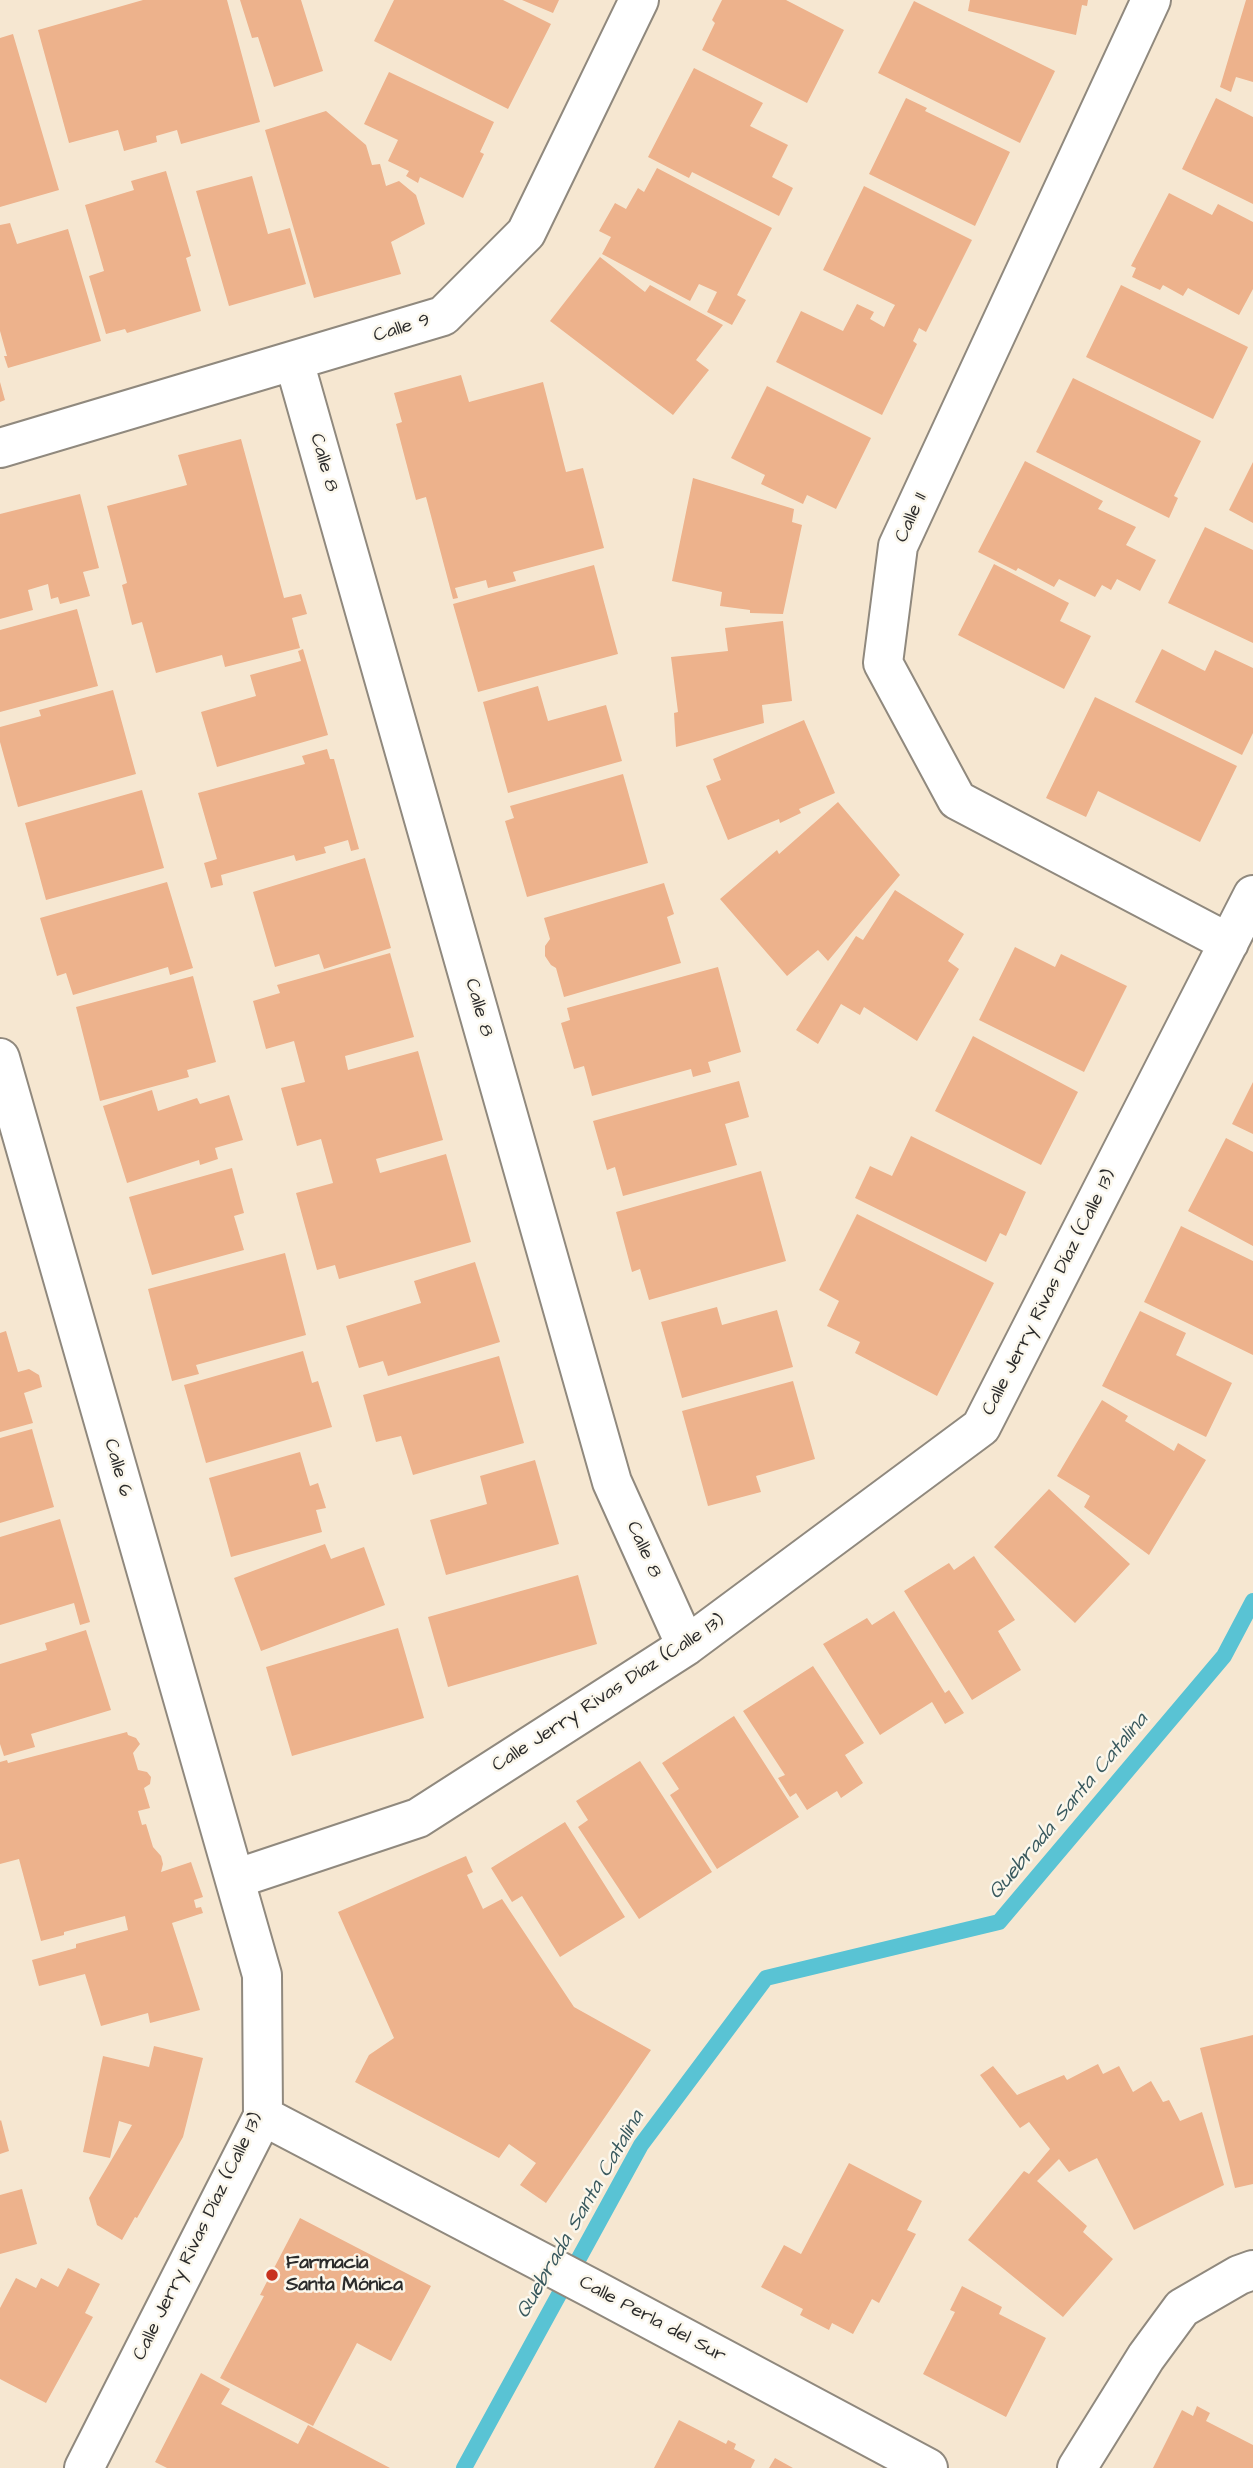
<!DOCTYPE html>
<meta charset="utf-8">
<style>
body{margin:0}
canvas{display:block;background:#f6e7d1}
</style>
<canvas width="1253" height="2468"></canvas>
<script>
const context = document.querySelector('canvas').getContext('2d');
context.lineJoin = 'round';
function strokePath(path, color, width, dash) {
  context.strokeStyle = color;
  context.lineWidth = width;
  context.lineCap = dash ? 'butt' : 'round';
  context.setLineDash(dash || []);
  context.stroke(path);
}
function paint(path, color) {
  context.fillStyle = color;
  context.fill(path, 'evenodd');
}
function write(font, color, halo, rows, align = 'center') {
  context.font = font + ' "Architects Daughter",sans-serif';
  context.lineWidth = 5;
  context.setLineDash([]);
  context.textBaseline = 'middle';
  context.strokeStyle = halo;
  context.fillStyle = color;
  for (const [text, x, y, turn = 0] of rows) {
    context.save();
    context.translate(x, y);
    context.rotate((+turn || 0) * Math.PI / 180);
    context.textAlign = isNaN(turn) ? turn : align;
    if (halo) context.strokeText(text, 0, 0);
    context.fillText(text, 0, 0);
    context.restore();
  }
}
strokePath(new Path2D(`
 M 464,2468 L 641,2145 L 766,1978 L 999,1922 L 1224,1656 L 1253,1601`), '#59c3d4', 16);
paint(new Path2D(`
 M 143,0 L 227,0 L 260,122 L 181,144 L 177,130 L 156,136 L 157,142 L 124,151 L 118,130 L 69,143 L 38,30 Z
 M 240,0 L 301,0 L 323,71 L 274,87 L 258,37 L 252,38 Z
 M 394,0 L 503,0 L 551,24 L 508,109 L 374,41 Z
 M 522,0 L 559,0 L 553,13 Z
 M 722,0 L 786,0 L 844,30 L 807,103 L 702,50 L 715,23 L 712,20 Z
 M 970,0 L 1088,0 L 1087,6 L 1082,5 L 1076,35 L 968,11 Z
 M 1246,0 L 1253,0 L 1253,82 L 1236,77 L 1231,92 L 1220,87 Z
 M 914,1 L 1055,71 L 1020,143 L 878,73 Z
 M 13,34 L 59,190 L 0,207 L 0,38 Z
 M 694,68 L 763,103 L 750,126 L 788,145 L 772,177 L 793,188 L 779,216 L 692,172 L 689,178 L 648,157 Z
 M 389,72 L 494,122 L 480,152 L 484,154 L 463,198 L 420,177 L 418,183 L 406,176 L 409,171 L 388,161 L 398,140 L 364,124 Z
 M 906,98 L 927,108 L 925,111 L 1010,152 L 975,226 L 869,174 Z
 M 1216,98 L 1253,117 L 1253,204 L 1182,169 Z
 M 326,111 L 366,145 L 372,165 L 380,164 L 386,186 L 399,181 L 416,195 L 425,224 L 391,242 L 401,274 L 314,298 L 265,130 Z
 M 657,168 L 772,228 L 737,295 L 746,300 L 732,325 L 707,312 L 717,292 L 699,284 L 690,301 L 602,254 L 611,237 L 599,231 L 615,203 L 626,209 L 638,188 L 644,192 Z
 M 166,171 L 191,256 L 186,258 L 201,311 L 127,333 L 125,329 L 106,334 L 89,276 L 104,271 L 85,205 L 134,190 L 131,181 Z
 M 252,176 L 268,234 L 290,228 L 306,284 L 229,306 L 196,191 Z
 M 864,186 L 972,240 L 926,332 L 919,328 L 913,341 L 917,344 L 882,415 L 776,362 L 801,311 L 843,331 L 857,304 L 874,312 L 870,319 L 884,327 L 890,314 L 895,305 L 823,270 Z
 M 1169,193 L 1212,215 L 1218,204 L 1253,222 L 1253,289 L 1239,315 L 1188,288 L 1183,296 L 1163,285 L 1160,290 L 1132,277 L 1136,268 L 1131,266 Z
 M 10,223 L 17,244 L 68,229 L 101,341 L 8,368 L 4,356 L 7,356 L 0,331 L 0,225 Z
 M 600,257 L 645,292 L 650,285 L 723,325 L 696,360 L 709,370 L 673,415 L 550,321 Z
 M 1121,285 L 1248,347 L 1213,419 L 1086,357 Z
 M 461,375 L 469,402 L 543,382 L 566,472 L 583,468 L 604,548 L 513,572 L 516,581 L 488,588 L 486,580 L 455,588 L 458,598 L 453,599 L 426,497 L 416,500 L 396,424 L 402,422 L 394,393 Z
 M 1073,378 L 1201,441 L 1174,496 L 1178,498 L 1169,518 L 1036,452 Z
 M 0,382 L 5,400 L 0,402 Z
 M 767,386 L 871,438 L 836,509 L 807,495 L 803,504 L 761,484 L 765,475 L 731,458 Z
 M 241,439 L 284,598 L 301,594 L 307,614 L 292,618 L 300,648 L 225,667 L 222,655 L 156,673 L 142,622 L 132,625 L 122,585 L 127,583 L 107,506 L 187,485 L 178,455 Z
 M 1025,461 L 1103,501 L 1098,509 L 1136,527 L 1126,545 L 1156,560 L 1140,591 L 1117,579 L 1111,590 L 1102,585 L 1095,597 L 1059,579 L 1054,587 L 1018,568 L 1016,571 L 978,552 Z
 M 1253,462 L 1253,523 L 1229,510 Z
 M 693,478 L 794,509 L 792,522 L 802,525 L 783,614 L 750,613 L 750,610 L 720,606 L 722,592 L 672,581 Z
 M 80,494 L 99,568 L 83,572 L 90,596 L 60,604 L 58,597 L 51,599 L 48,584 L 28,590 L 33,610 L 0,619 L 0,514 Z
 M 1205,527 L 1253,550 L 1253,643 L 1168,603 Z
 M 994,564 L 1069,603 L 1060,621 L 1091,636 L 1064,689 L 958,635 Z
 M 594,565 L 618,654 L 478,692 L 453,604 Z
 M 77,609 L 98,686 L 0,712 L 0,630 Z
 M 783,621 L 792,701 L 762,705 L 764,723 L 676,747 L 674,713 L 678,712 L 671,657 L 728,651 L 725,628 Z
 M 303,649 L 328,735 L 217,767 L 201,712 L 256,696 L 250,675 L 301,661 L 298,651 Z
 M 1162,649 L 1205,671 L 1215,650 L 1253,668 L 1253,733 L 1242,755 L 1135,702 Z
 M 538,686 L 548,721 L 606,705 L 622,761 L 508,793 L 483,702 Z
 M 113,690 L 136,774 L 18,807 L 0,742 L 0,727 L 41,716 L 39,710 Z
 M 1095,697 L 1237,766 L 1200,842 L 1098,791 L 1086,817 L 1046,798 Z
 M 804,720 L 835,793 L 799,809 L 801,813 L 780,823 L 779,819 L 728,840 L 706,786 L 721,780 L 713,759 Z
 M 327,749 L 330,759 L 334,759 L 359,849 L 351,851 L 348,840 L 324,847 L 326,853 L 296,861 L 294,855 L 221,875 L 223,885 L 211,888 L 204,863 L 217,859 L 198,793 L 305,764 L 302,756 Z
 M 623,774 L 648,863 L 527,897 L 505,821 L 514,818 L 510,806 Z
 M 142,790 L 164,868 L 46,900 L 25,823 Z
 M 838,802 L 900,875 L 828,961 L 818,950 L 787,976 L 720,899 L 777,850 L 779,854 Z
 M 365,858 L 391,948 L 324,969 L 319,954 L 275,967 L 253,892 Z
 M 167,882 L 193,968 L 170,975 L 168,967 L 73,995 L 66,973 L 57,976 L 40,918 Z
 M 664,883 L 674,914 L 667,917 L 681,963 L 564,997 L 556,968 L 551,965 L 545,956 L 545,946 L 550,939 L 544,918 Z
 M 895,890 L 964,934 L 948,961 L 959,969 L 917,1041 L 864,1007 L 860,1015 L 841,1004 L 818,1044 L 796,1030 L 856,936 L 863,940 Z
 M 1015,947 L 1055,967 L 1061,954 L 1127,986 L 1084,1072 L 979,1020 Z
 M 390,953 L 414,1037 L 345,1056 L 348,1070 L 418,1051 L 443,1140 L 376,1159 L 380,1173 L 446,1154 L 471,1242 L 339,1279 L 335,1265 L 317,1270 L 296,1193 L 333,1183 L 321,1139 L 297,1146 L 281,1088 L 305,1082 L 294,1041 L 266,1049 L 253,1001 L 280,993 L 277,985 Z
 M 718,967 L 741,1052 L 708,1062 L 711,1072 L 693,1077 L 691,1069 L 592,1096 L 584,1066 L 574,1069 L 561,1023 L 570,1020 L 567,1008 Z
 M 193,976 L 216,1062 L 187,1070 L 189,1077 L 100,1101 L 76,1007 Z
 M 973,1036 L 1078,1092 L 1041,1165 L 935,1111 Z
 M 739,1081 L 749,1117 L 725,1124 L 737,1165 L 623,1196 L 615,1167 L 607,1170 L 593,1121 Z
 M 1253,1082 L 1253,1134 L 1232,1124 Z
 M 152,1090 L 158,1111 L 197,1098 L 200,1104 L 229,1095 L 243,1140 L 215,1148 L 218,1159 L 200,1165 L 199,1160 L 127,1183 L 103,1106 Z
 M 911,1136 L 1026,1192 L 1006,1236 L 1000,1233 L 986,1262 L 855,1198 L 870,1166 L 892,1176 Z
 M 1226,1138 L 1253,1152 L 1253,1246 L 1188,1211 Z
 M 232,1168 L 244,1213 L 234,1216 L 244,1250 L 152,1275 L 129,1197 Z
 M 761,1171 L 786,1261 L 649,1300 L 640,1269 L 632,1272 L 616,1212 Z
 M 857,1214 L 994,1283 L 937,1396 L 855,1353 L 860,1342 L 827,1326 L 839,1301 L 819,1290 Z
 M 1181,1226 L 1253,1261 L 1253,1355 L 1144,1302 Z
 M 285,1253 L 306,1335 L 196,1365 L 199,1374 L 172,1381 L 148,1289 Z
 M 475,1262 L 500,1342 L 388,1376 L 383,1361 L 359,1368 L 346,1326 L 421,1303 L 414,1281 Z
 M 717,1307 L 722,1325 L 777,1310 L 793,1367 L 682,1398 L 661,1322 Z
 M 1140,1311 L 1186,1333 L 1176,1355 L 1232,1383 L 1206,1437 L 1102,1386 Z
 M 6,1331 L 18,1372 L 29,1369 L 39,1375 L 42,1387 L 24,1393 L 33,1423 L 0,1432 L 0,1333 Z
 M 303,1351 L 312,1383 L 318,1381 L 332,1427 L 206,1463 L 184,1385 Z
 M 499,1356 L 524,1443 L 413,1475 L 401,1436 L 376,1442 L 363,1395 Z
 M 793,1381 L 815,1459 L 756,1476 L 761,1492 L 708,1506 L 682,1411 Z
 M 1102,1400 L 1128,1416 L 1125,1421 L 1174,1451 L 1178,1443 L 1206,1460 L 1149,1555 L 1084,1507 L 1090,1496 L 1057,1476 Z
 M 32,1429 L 54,1507 L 0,1523 L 0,1438 Z
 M 300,1452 L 310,1486 L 318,1483 L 326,1508 L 316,1510 L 322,1532 L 231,1557 L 209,1478 Z
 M 535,1460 L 559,1544 L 446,1575 L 430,1520 L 487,1504 L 480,1476 Z
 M 1049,1489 L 1130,1564 L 1075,1623 L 994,1547 Z
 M 60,1519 L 90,1622 L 80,1625 L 74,1603 L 0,1625 L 0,1537 Z
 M 325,1544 L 331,1559 L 364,1547 L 385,1605 L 261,1651 L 234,1578 Z
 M 974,1556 L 1015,1620 L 998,1631 L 1021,1670 L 972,1700 L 904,1591 L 949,1563 L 954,1570 Z
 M 578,1575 L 597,1644 L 448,1687 L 428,1617 Z
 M 894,1611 L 945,1693 L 949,1690 L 964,1713 L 945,1724 L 932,1702 L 880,1735 L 823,1644 L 867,1618 L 872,1625 Z
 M 398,1628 L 424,1718 L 292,1756 L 266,1667 Z
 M 86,1630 L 111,1710 L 31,1734 L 35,1747 L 4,1756 L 0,1744 L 0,1664 L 47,1650 L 45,1643 Z
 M 813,1666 L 864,1743 L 845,1755 L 863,1783 L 841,1798 L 837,1791 L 807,1810 L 796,1793 L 790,1797 L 778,1778 L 785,1775 L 743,1711 Z
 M 734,1716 L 799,1817 L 717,1869 L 670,1795 L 679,1789 L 662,1763 Z
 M 127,1732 L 128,1735 L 136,1738 L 140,1744 L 133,1753 L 138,1770 L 147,1772 L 151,1777 L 150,1784 L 144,1788 L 150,1808 L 138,1811 L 142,1825 L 146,1824 L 153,1847 L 161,1856 L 163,1864 L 161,1872 L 191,1862 L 203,1897 L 194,1900 L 196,1908 L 201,1907 L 203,1913 L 172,1923 L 200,2010 L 150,2023 L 148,2013 L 101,2026 L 85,1974 L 39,1986 L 32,1960 L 76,1948 L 76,1944 L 128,1930 L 125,1916 L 64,1932 L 64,1935 L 41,1941 L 19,1859 L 0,1864 L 0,1762 L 7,1760 L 8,1763 Z
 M 640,1761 L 712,1872 L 639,1919 L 578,1827 L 588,1820 L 576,1801 Z
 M 565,1822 L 625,1917 L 560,1957 L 522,1896 L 512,1902 L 491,1868 Z
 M 466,1856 L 473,1872 L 467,1875 L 483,1909 L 502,1899 L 574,2007 L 651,2050 L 546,2203 L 520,2185 L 536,2163 L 509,2144 L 499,2158 L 355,2082 L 369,2055 L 394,2038 L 338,1912 Z
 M 1253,2035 L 1253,2184 L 1235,2188 L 1200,2048 Z
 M 154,2046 L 203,2058 L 183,2137 L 137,2218 L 135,2217 L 122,2240 L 97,2225 L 89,2198 L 132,2125 L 119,2121 L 110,2158 L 83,2152 L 103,2056 L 149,2067 Z
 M 1098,2064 L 1103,2074 L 1119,2066 L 1133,2092 L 1151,2081 L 1163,2102 L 1169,2100 L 1180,2121 L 1202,2112 L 1224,2185 L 1134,2230 L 1097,2158 L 1069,2172 L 1059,2159 L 1037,2181 L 1087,2226 L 1083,2232 L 1113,2259 L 1063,2317 L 968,2240 L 1024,2171 L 1029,2174 L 1050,2149 L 1029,2122 L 1020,2128 L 980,2075 L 993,2066 L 1017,2095 L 1064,2075 L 1067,2080 Z
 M 1,2120 L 9,2151 L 0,2154 L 0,2121 Z
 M 849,2163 L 922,2201 L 907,2230 L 916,2234 L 879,2303 L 872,2299 L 853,2334 L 832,2323 L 829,2330 L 800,2315 L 803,2309 L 761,2287 L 784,2245 L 801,2254 Z
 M 22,2189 L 37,2244 L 0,2254 L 0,2195 Z
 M 300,2218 L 431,2286 L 391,2361 L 357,2343 L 313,2426 L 220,2378 L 264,2296 L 260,2295 Z
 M 68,2268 L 100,2284 L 85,2313 L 93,2317 L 46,2403 L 0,2379 L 0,2308 L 16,2278 L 36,2288 L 41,2278 L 58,2287 Z
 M 962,2286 L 1002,2307 L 999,2314 L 1046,2338 L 1006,2417 L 923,2374 L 955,2312 L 950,2310 Z
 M 201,2373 L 230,2389 L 221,2404 L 298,2444 L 308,2425 L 390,2468 L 167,2468 L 155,2462 Z
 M 1197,2406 L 1210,2413 L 1206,2421 L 1253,2445 L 1253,2468 L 1153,2468 L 1182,2410 L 1193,2416 Z
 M 679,2420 L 726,2444 L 728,2440 L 736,2444 L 734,2449 L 755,2460 L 751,2468 L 654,2468 Z
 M 775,2458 L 793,2468 L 769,2468 Z`), '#edb28c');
const minor = new Path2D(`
 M 1151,0 L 898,546 L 883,663 L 957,800 L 1229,943
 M 294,361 L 612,1482 L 686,1646
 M 0,448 L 443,316 L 526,233 L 639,0
 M 0,1058 L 262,1975 L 263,2116 L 84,2468
 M 235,1879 L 418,1818 L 686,1646 L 981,1427 L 1253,895
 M 263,2116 L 595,2290 L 928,2468
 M 1077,2468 L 1146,2357 L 1182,2308 L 1239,2275 L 1253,2270`);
strokePath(minor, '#90897e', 42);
strokePath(minor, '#fff', 38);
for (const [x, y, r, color] of [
 [272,2275,7,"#c8321e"]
]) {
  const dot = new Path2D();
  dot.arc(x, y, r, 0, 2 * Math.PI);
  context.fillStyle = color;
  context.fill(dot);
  strokePath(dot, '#fbf7ec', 2.5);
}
write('19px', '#2b2b2b', '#fbf7ec', [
 ["Calle 9",402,329,-17],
 ["Calle 8",323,463,74],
 ["Calle 11",912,518,-66],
 ["Calle 8",478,1008,74],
 ["Calle Jerry Rivas Díaz (Calle 13)",1050,1293,-63],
 ["Calle 6",117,1468,74],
 ["Calle 8",643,1550,66],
 ["Calle Jerry Rivas Díaz (Calle 13)",609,1694,-33],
 ["Calle Jerry Rivas Díaz (Calle 13)",199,2237,-64],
 ["Calle Perla del Sur",652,2320,28]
]);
write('bold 19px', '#2b2b2b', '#fbf7ec', [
 ["Farmacia",286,2264],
 ["Santa Mónica",286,2286]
], 'left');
write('italic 21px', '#39595e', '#fbf7ec', [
 ["Quebrada Santa Catalina",1069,1807,-50],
 ["Quebrada Santa Catalina",581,2215,-60]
]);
</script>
